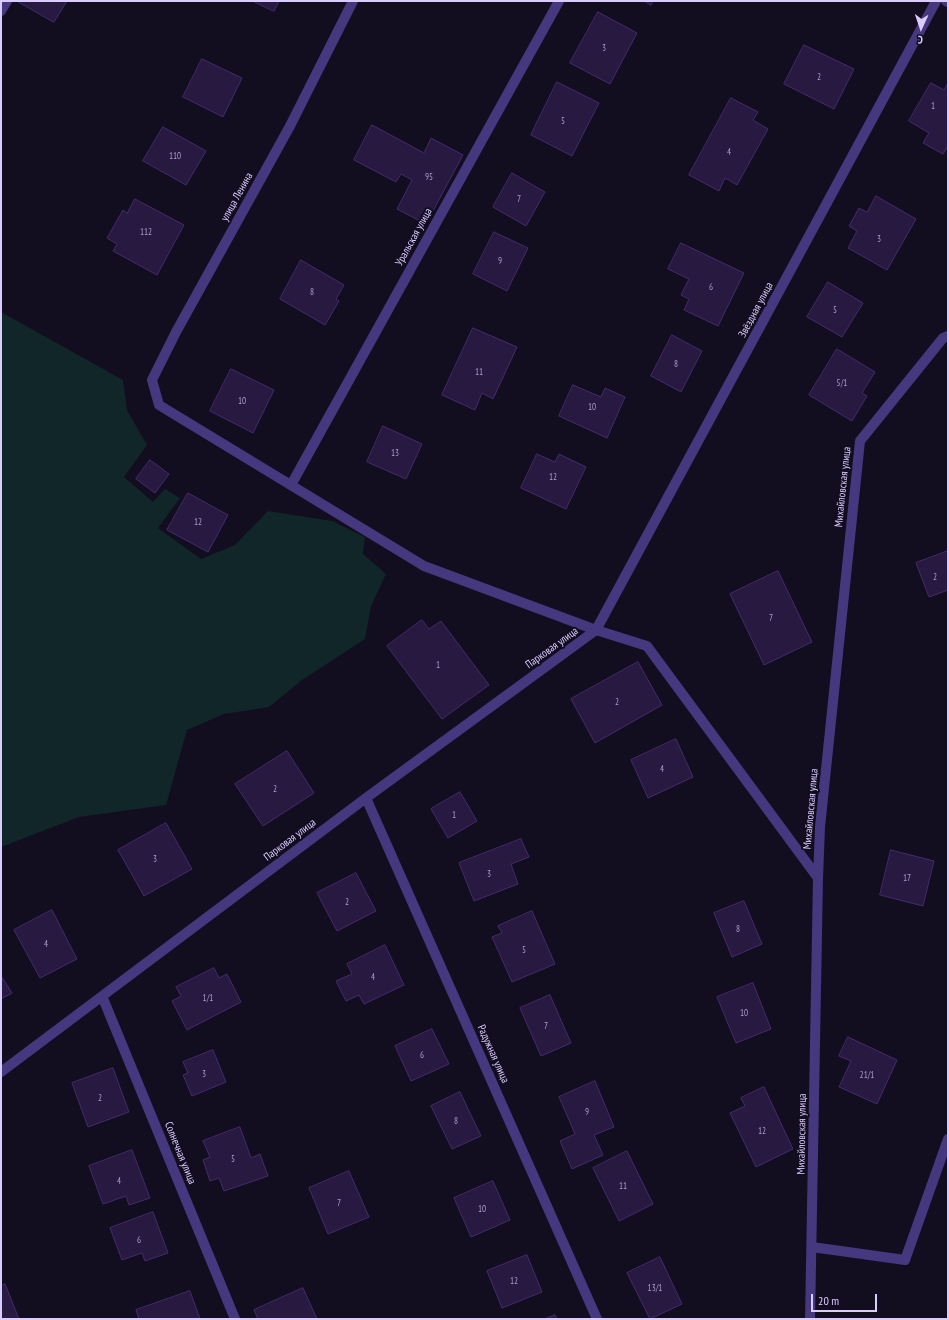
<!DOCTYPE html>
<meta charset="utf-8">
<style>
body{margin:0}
#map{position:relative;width:949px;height:1320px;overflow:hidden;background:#130d20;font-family:"PT Sans Narrow",sans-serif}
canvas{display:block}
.frame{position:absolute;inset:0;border:2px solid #daccfe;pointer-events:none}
.north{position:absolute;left:901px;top:8px;width:40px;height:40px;-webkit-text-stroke:3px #130d20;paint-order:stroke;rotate:183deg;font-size:11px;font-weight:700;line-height:16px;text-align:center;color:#daccfe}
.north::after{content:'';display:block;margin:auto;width:14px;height:18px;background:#daccfe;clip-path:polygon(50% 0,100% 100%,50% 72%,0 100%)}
.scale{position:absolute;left:811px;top:1294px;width:66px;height:18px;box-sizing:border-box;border:2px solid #daccfe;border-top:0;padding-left:5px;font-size:12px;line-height:14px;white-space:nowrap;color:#daccfe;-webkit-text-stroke:3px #130d20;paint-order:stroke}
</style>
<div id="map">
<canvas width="949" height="1320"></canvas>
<div class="frame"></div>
<div class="north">С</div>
<div class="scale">20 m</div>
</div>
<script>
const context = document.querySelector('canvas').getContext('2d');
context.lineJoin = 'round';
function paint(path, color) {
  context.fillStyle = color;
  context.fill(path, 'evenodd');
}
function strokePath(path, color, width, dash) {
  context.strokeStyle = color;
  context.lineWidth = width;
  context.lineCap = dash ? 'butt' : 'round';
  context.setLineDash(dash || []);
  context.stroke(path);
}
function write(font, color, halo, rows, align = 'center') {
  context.font = font + ' "PT Sans Narrow",sans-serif';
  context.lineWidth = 4;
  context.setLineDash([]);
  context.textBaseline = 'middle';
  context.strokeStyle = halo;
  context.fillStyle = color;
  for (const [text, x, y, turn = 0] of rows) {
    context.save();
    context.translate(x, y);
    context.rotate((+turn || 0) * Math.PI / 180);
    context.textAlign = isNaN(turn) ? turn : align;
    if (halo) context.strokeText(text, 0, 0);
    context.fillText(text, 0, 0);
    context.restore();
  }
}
paint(new Path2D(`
 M 1,312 L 123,380 L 127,410 L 147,445 L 124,477 L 153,502 L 165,489 L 180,498 L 158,528 L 201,559 L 235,545 L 268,511 L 332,521 L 365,537 L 363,554 L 386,574 L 371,606 L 365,639 L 302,680 L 269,707 L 224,714 L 187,730 L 166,805 L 79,817 L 1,847 Z`), '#102629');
const building = new Path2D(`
 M 17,1 L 67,1 L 54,22 Z
 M 253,1 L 279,1 L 274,11 Z
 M 645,1 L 653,1 L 651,5 Z
 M 598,12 L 637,33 L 610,84 L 570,63 Z
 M 804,45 L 854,69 L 834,109 L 784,84 Z
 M 202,59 L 242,78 L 223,117 L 183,97 Z
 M 557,82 L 599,103 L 572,156 L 531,135 Z
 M 931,83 L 944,90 L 948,83 L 948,146 L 943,154 L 923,143 L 929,133 L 909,121 Z
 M 731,98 L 758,112 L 753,120 L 768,129 L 737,185 L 725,178 L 719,191 L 689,175 Z
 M 372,125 L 424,153 L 431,138 L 463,155 L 426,224 L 397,209 L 412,180 L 401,174 L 396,182 L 354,160 Z
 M 163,127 L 206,151 L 186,185 L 143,161 Z
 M 512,173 L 545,192 L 526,226 L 493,207 Z
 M 876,196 L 916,219 L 887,270 L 848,248 L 857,231 L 849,226 L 859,208 L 867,212 Z
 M 135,199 L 184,225 L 157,275 L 113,251 L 117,244 L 107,238 L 123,210 L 127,213 Z
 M 494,232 L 528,248 L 507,291 L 473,274 Z
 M 681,243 L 744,273 L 718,326 L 684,310 L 689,299 L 681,295 L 689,279 L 668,269 Z
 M 301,260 L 344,285 L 336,299 L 339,301 L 325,325 L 280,299 Z
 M 828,282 L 863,303 L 842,337 L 807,317 Z
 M 473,328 L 517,347 L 493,399 L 482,393 L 475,410 L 442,395 Z
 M 672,335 L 702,351 L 681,392 L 651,376 Z
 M 837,349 L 875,372 L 862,393 L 867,396 L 852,421 L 809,395 Z
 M 231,369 L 274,390 L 253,433 L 210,411 Z
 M 573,385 L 601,397 L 605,388 L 625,397 L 607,438 L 559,416 Z
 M 383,426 L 422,444 L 406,479 L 367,462 Z
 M 537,454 L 555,462 L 559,454 L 586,467 L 566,509 L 521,488 Z
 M 150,460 L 169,474 L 155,493 L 136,479 Z
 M 188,493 L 228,515 L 208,552 L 167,530 Z
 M 948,551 L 948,590 L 929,597 L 916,563 Z
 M 778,571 L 812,642 L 764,665 L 730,594 Z
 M 422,620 L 429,629 L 441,621 L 489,685 L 442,719 L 387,646 Z
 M 638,662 L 662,705 L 595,743 L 571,699 Z
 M 676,739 L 693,777 L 648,798 L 631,760 Z
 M 287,751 L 314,793 L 263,826 L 235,784 Z
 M 460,792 L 477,821 L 448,838 L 431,809 Z
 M 166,823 L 192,869 L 144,896 L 118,850 Z
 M 521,839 L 529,857 L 511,864 L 518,884 L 474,901 L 459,863 Z
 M 891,850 L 934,861 L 923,906 L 880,895 Z
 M 356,873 L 376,911 L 337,931 L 317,893 Z
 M 744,901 L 762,944 L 732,957 L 714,913 Z
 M 52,910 L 77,959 L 40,978 L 14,930 Z
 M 532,911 L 555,964 L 512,982 L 492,937 L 502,933 L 498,926 Z
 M 385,945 L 404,985 L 364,1004 L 359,995 L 346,1001 L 336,981 L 352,974 L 347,964 Z
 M 214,968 L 219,978 L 227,974 L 241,1002 L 187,1030 L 172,1001 L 181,996 L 176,987 Z
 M 1,976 L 12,993 L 1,999 Z
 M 753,983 L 771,1029 L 736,1043 L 717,997 Z
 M 550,995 L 571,1043 L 541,1056 L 520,1008 Z
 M 432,1029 L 449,1064 L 411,1081 L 395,1046 Z
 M 848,1037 L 897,1060 L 877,1104 L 839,1087 L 851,1061 L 839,1056 Z
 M 213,1050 L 226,1082 L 192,1096 L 183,1075 L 188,1073 L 183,1062 Z
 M 113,1068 L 129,1112 L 88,1127 L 72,1083 Z
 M 595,1081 L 614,1127 L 594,1135 L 603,1155 L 572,1169 L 560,1141 L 575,1134 L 559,1097 Z
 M 764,1087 L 793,1149 L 756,1167 L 730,1113 L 745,1106 L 741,1098 Z
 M 460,1092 L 481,1136 L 452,1149 L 431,1106 Z
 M 240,1127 L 251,1158 L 260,1154 L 268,1176 L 224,1191 L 219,1178 L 210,1181 L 203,1160 L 210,1157 L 203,1141 Z
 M 132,1150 L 150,1198 L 129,1205 L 126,1196 L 103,1204 L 89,1166 Z
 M 627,1151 L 653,1204 L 619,1221 L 593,1168 Z
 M 349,1171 L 369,1217 L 328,1234 L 309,1188 Z
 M 493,1181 L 510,1220 L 471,1237 L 454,1198 Z
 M 153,1212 L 168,1253 L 145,1261 L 142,1253 L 122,1260 L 110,1228 Z
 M 527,1255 L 542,1292 L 502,1308 L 487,1271 Z
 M 660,1257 L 682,1304 L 650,1319 L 627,1273 Z
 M 5,1284 L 19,1319 L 1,1319 L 1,1286 Z
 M 303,1288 L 317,1319 L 258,1319 L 254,1310 Z
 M 190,1291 L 200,1319 L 139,1319 L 136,1310 Z
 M 555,1315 L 557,1319 L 545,1319 Z`);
paint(building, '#271940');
strokePath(building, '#432c6c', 1);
strokePath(new Path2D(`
 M 353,1 L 290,126 L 176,332 L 152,380 L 159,405 L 424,566 L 596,630 L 647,646 L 818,878
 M 946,1 L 948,2
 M 1,11 L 7,1
 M 291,485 L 559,1
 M 366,798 L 597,1319
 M 102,996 L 235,1319
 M 1,1072 L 366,798 L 596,630 L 936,1
 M 812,1247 L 905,1260 L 948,1139
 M 810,1319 L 818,878 L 820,827 L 860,441 L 943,338 L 948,336`), '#46387e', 10);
write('9px', '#ad9fce', null, [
 ["3",604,48],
 ["2",819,77],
 ["1",933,106],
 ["5",563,121],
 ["4",729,152],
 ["110",175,156],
 ["95",429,177],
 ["7",519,199],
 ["112",146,232],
 ["3",879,239],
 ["9",500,261],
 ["6",711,287],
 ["8",312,292],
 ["5",835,310],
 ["8",676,364],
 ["11",479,372],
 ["5/1",842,383],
 ["10",242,401],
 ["10",592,407],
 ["13",395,453],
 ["12",553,477],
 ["12",198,522],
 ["2",935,577],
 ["7",771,618],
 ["1",438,665],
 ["2",617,702],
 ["4",662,769],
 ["2",275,789],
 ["1",454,815],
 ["3",155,859],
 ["3",489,874],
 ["17",907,878],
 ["2",347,902],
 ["8",738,929],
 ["4",46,944],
 ["5",524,950],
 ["4",373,977],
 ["1/1",208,998],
 ["10",744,1013],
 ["7",546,1026],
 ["6",422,1055],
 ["3",204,1074],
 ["21/1",867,1075],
 ["2",100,1098],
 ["9",587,1112],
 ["8",456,1121],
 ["12",762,1131],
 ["5",233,1159],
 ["4",119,1181],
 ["11",623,1186],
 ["7",339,1203],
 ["10",482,1209],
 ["6",139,1240],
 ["12",514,1281],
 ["13/1",655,1288]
]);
write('11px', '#daccfe', '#130d20', [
 ["улица Ленина",237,197,-61],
 ["Уральская улица",414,237,-61],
 ["Звёздная улица",756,310,-62],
 ["Михайловская улица",843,487,-84],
 ["Парковая улица",552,648,-36],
 ["Михайловская улица",811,809,-85],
 ["Парковая улица",290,840,-37],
 ["Радужная улица",493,1054,66],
 ["Михайловская улица",802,1134,-89],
 ["Солнечная улица",180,1153,68]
]);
</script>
